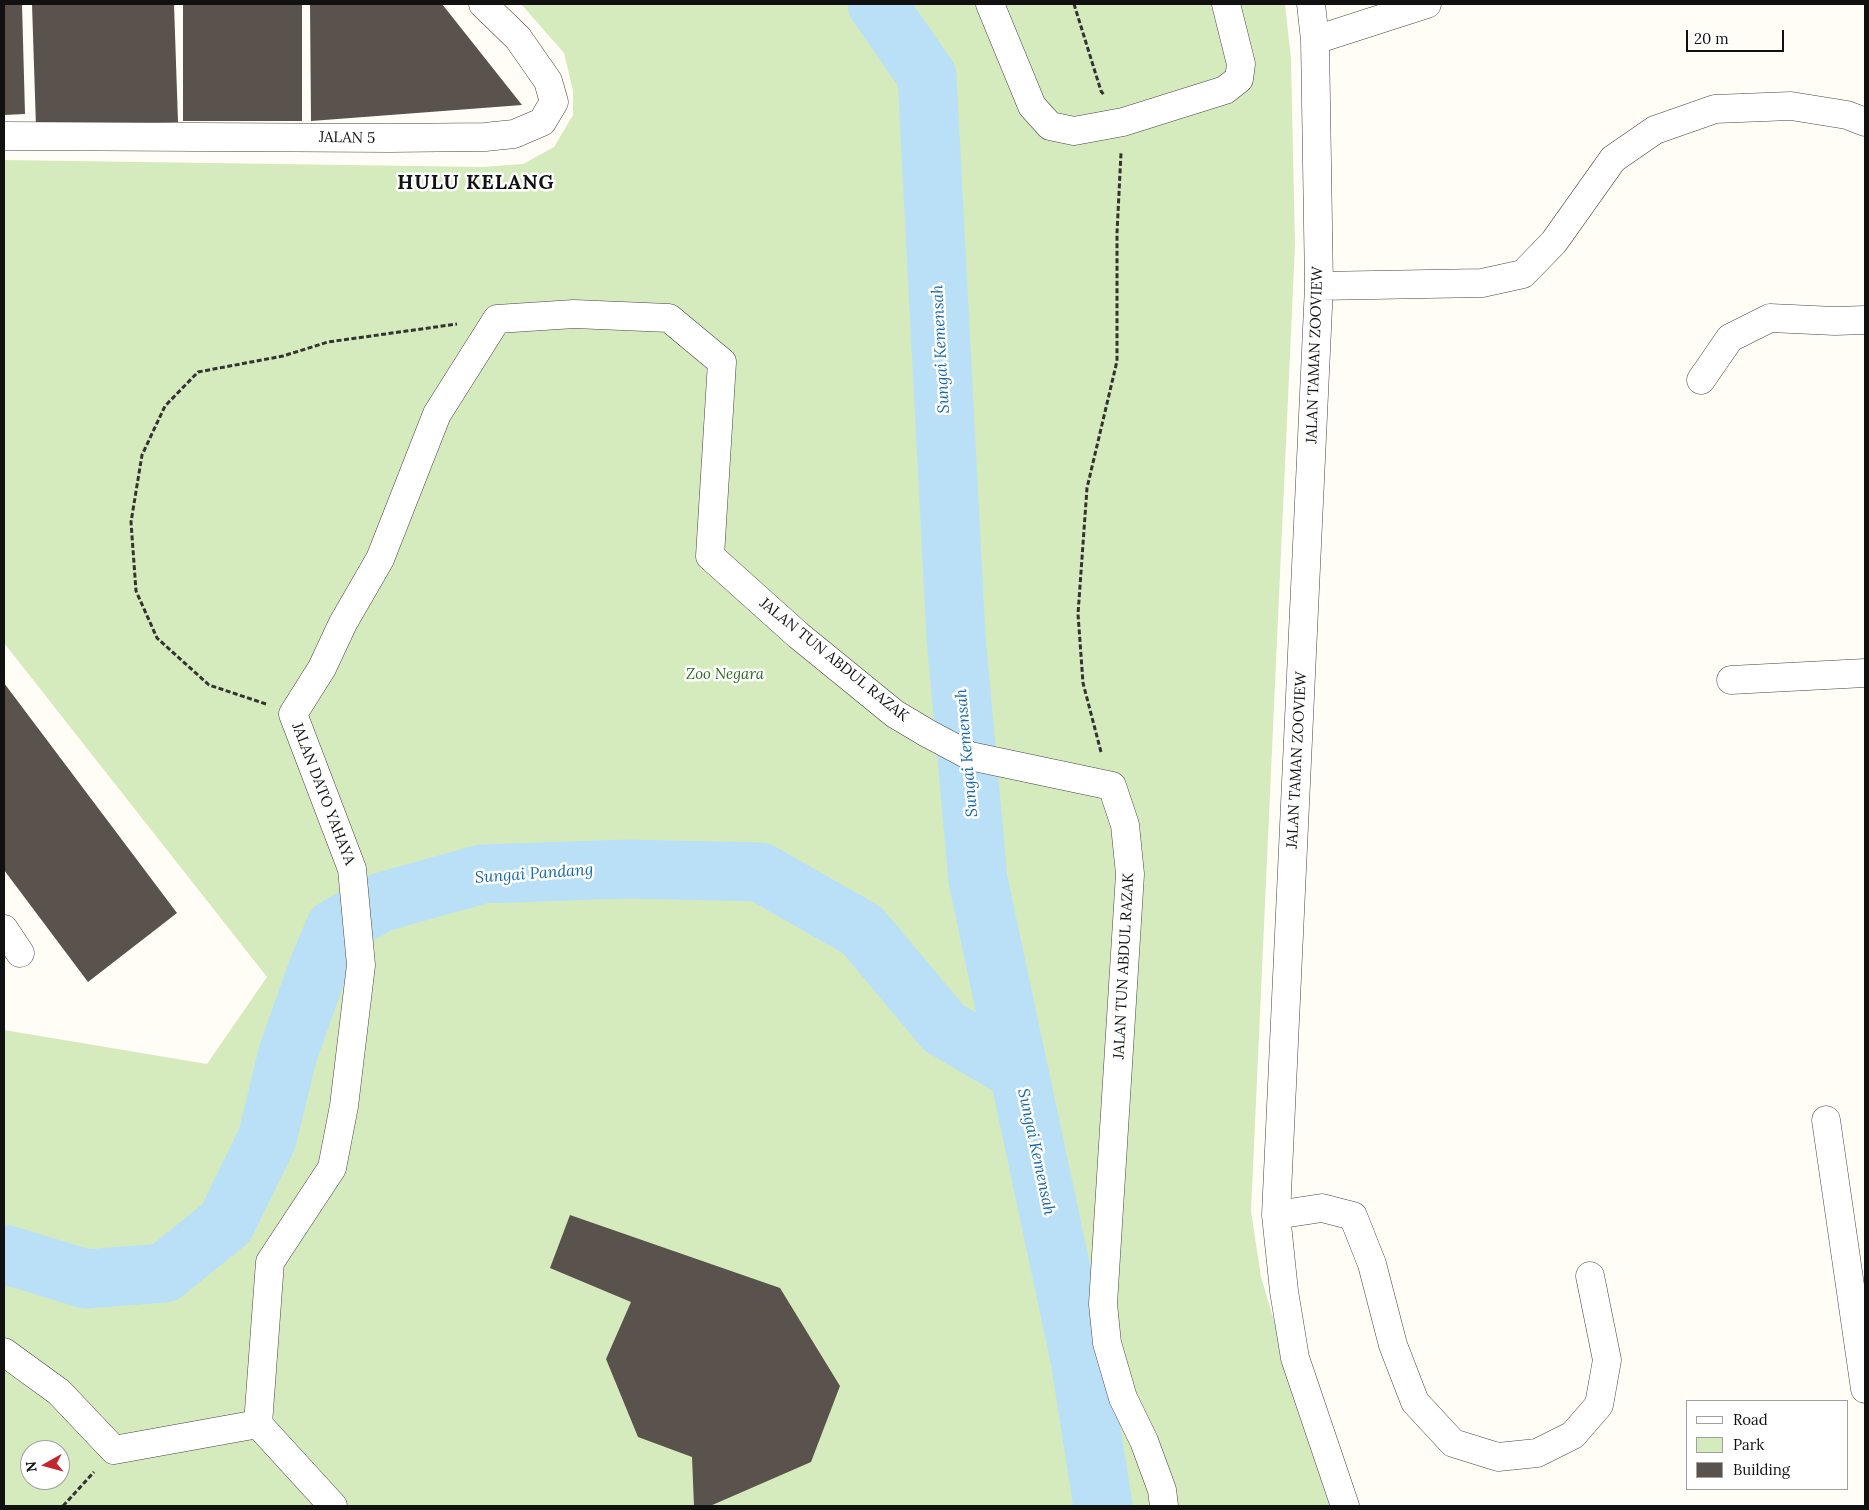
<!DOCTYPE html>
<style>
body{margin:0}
#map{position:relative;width:1869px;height:1510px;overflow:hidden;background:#fffdf5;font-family:Lora,serif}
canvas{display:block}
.frame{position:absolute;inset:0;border:5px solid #111;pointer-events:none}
.legend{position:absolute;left:1686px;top:1400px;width:162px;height:90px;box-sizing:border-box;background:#fff;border:1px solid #a0a0a0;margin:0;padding:6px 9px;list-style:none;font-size:15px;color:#111}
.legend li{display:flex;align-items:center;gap:10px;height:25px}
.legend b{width:25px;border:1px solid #a0a0a0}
.north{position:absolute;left:20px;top:1440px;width:50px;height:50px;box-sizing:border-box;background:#fff;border:1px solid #a0a0a0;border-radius:50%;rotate:263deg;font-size:14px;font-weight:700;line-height:20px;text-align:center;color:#111}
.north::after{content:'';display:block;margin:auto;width:18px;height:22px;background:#c4262e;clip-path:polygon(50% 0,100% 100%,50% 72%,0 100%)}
.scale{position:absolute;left:1686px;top:30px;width:98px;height:22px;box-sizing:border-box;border:2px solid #111;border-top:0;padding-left:6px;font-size:15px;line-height:18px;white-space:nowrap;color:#111;-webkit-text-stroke:4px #fff;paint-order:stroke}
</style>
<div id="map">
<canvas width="1869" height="1510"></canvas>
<div class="frame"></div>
<ul class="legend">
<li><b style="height:6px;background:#fff"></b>Road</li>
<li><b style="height:14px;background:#d5ebbd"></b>Park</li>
<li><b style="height:14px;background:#5a524d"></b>Building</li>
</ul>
<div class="north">N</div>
<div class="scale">20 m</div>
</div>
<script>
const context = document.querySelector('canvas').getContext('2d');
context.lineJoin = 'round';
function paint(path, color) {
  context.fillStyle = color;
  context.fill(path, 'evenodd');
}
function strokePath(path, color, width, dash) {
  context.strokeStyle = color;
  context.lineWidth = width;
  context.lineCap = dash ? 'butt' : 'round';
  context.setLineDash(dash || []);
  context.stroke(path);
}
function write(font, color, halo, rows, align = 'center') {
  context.font = font + ' Lora,serif';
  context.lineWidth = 5;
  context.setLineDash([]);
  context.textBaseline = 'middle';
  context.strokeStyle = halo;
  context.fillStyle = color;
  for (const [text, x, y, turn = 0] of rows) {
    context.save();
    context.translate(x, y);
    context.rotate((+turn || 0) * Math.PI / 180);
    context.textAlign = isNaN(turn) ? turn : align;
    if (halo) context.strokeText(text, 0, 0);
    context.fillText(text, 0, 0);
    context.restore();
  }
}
paint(new Path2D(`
 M 521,4 L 1285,4 L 1291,59 L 1295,245 L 1251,1211 L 1261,1277 L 1293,1384 L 1342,1506 L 4,1506 L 4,1030 L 207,1064 L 267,977 L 4,643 L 4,160 L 483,167 L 523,164 L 554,147 L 573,115 L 573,91 L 564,53 ZM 30,1450 L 60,1450 L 60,1480 L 30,1480 Z`), '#d5ebbd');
strokePath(new Path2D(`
 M 877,4 L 927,76 L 956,637 L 978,880 L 1080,1359 L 1103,1506
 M 4,1254 L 86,1279 L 164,1273 L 226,1223 L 267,1139 L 288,1053 L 320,963 L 335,928 L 382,902 L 482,874 L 628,869 L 760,872 L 862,930 L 944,1028 L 1019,1072`), '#b9e0f7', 59);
paint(new Path2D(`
 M 4,4 L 22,4 L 25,114 L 4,115 Z
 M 32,4 L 174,4 L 178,122 L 36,127 Z
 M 183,4 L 302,4 L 302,121 L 183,121 Z
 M 310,4 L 442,4 L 522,105 L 311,121 Z
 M 4,683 L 177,913 L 88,982 L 4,870 Z
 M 570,1215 L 780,1288 L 840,1386 L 811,1462 L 710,1506 L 694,1506 L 692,1457 L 638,1437 L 606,1359 L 631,1302 L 550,1268 Z`), '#5a524d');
const minor = new Path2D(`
 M 990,4 L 1032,106 L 1050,126 L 1074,131 L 1123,122 L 1225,90 L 1239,79 L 1241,64 L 1226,4
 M 1311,4 L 1315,40 L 1319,286 L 1276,1215 L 1284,1291 L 1295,1358 L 1345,1506
 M 1315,40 L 1427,4
 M 4,136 L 390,138 L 485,137 L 514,134 L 542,122 L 554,102 L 548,81 L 518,38 L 483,4
 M 1319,286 L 1482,283 L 1523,274 L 1554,242 L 1613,159 L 1655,130 L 1715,109 L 1791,106 L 1847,115 L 1865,122
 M 1701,380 L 1730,338 L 1770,318 L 1835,321 L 1865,320
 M 1731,680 L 1865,673
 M 4,929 L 20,953
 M 1826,1120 L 1865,1389
 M 1276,1215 L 1322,1208 L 1353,1216 L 1372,1264 L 1393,1345 L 1415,1402 L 1453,1443 L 1498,1457 L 1537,1453 L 1573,1435 L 1599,1405 L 1607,1360 L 1590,1276
 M 4,1352 L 59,1392 L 114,1450 L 258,1424
 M 333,1506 L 258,1424 L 270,1262 L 332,1168 L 344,1106 L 361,965 L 352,869 L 293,714 L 322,668 L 343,623 L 380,559 L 437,414 L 497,319 L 574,314 L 669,318 L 722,362 L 710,556 L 798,635 L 895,714 L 927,733 L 970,756 L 1112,786 L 1125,825 L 1130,874 L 1103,1304 L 1107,1343 L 1123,1398 L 1144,1441 L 1162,1490 L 1164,1506`);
strokePath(minor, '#444', 29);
strokePath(new Path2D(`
 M 1074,4 L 1101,91 L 1104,95
 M 266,704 L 209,685 L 157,638 L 136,591 L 131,522 L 142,455 L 165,406 L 198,372 L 283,356 L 328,342 L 457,324
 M 1101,752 L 1083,683 L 1078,614 L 1087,488 L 1117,361 L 1117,233 L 1121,153
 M 63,1506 L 94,1472`), '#333', 3, [5, 2.5]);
strokePath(minor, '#fff', 28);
write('15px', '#111', '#fff', [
 ["JALAN 5",347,138,1],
 ["JALAN TAMAN ZOOVIEW",1315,355,-88],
 ["JALAN TUN ABDUL RAZAK",834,660,39],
 ["JALAN TAMAN ZOOVIEW",1297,760,-87],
 ["JALAN DATO YAHAYA",323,794,69],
 ["JALAN TUN ABDUL RAZAK",1124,966,-87]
]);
write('italic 15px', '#2f6b1f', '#fff', [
 ["Zoo Negara",725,675]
]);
write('italic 16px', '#1768a6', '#fff', [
 ["Sungai Kemensah",941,349,-93],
 ["Sungai Kemensah",967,753,-95],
 ["Sungai Pandang",534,874,-4],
 ["Sungai Kemensah",1036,1152,78]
]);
context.letterSpacing = '1px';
write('bold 20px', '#111', '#fff', [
 ["HULU KELANG",476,183]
]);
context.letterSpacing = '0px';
</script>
